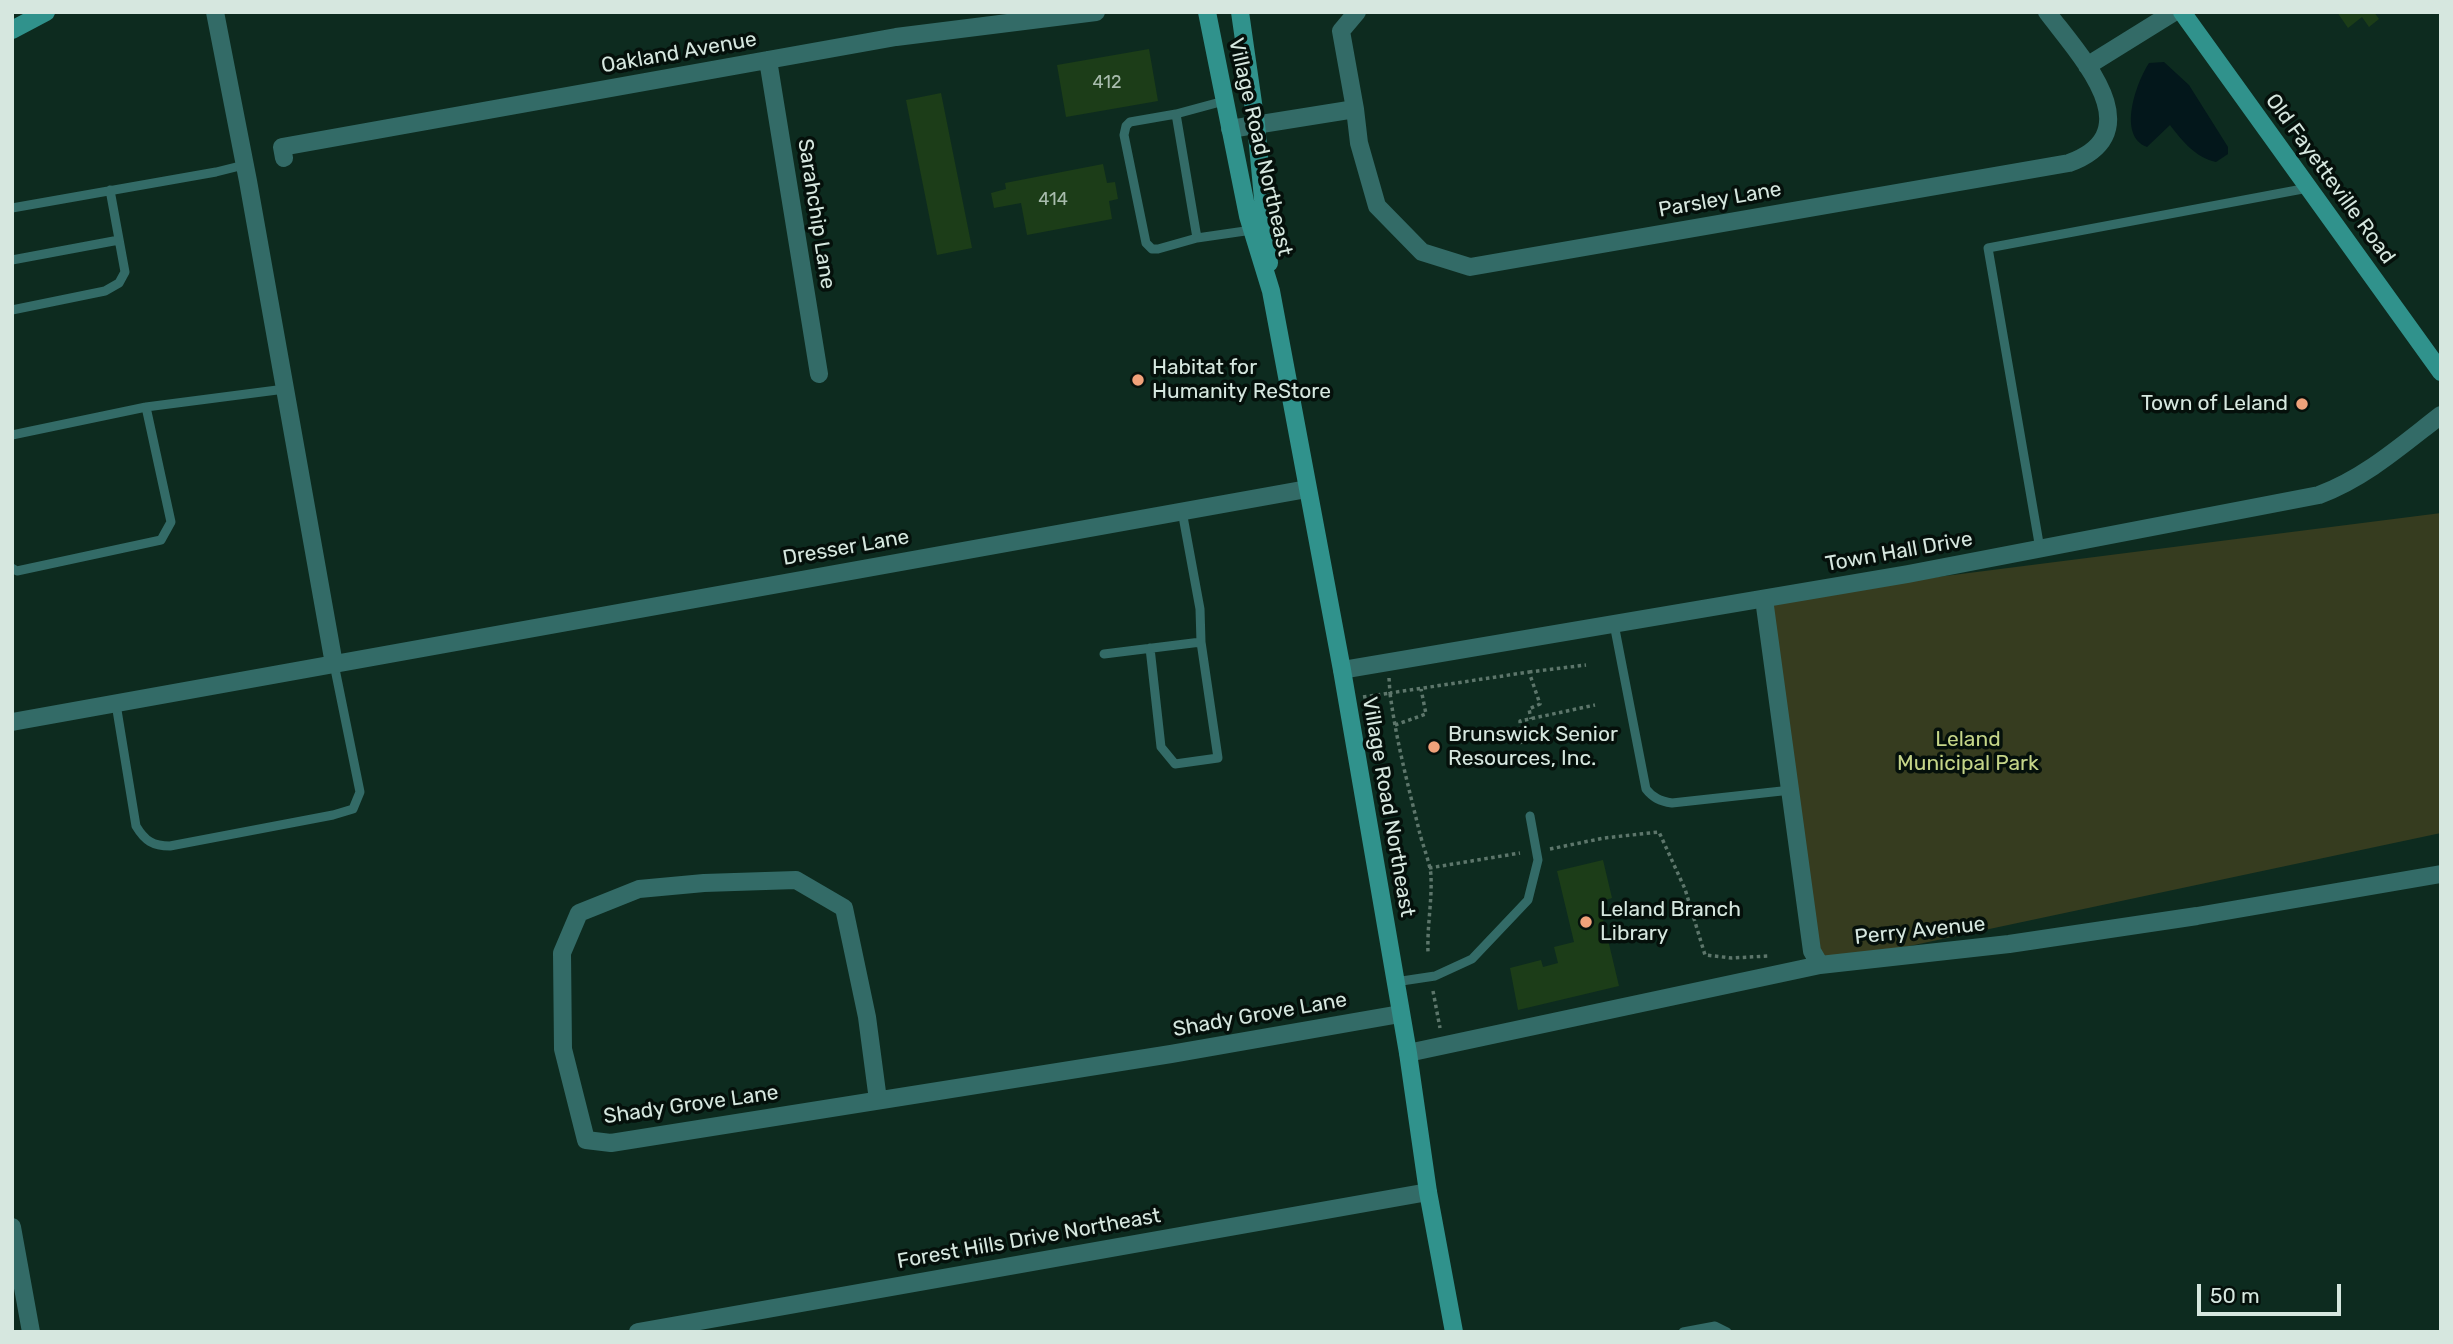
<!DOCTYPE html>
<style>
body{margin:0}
#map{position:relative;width:2453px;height:1344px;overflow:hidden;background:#0d2b1f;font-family:Rubik,sans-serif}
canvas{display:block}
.frame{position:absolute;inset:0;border:14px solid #d6e7df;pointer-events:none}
.scale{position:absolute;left:2197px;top:1284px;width:144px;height:32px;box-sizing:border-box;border:4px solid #d6e7df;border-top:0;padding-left:9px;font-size:21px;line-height:24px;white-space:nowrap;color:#d6e7df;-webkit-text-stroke:5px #05100b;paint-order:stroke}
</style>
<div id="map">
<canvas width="2453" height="1344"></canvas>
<div class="frame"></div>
<div class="scale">50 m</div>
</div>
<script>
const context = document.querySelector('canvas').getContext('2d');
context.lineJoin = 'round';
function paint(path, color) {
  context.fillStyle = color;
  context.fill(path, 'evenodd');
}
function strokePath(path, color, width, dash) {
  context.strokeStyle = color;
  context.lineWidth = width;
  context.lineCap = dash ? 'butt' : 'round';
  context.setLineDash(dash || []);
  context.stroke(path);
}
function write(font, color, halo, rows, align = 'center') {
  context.font = font + ' Rubik,sans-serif';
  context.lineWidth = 7;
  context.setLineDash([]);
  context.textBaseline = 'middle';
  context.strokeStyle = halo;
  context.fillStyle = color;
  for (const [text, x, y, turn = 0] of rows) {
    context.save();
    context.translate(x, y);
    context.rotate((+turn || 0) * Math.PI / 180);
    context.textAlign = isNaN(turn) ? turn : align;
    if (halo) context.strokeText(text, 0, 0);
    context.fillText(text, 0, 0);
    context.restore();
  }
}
paint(new Path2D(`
 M 2441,513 L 2441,833 L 1820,965 L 1764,599 Z`), '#363c1f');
paint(new Path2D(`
 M 2164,62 L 2189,85 L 2228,147 L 2228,154 L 2216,162 C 2195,157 2183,142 2170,125 L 2147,147 C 2117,136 2136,83 2149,63 Z`), '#03171b');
paint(new Path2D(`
 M 2337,12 L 2374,12 L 2379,19 L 2369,27 L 2362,17 L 2348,28 Z
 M 1149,49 L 1158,101 L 1066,117 L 1057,65 Z
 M 941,93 L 972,248 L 937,255 L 906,100 Z
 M 1103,164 L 1107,183 L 1115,182 L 1118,199 L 1109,201 L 1112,219 L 1027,235 L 1021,203 L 994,208 L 991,193 L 1006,189 L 1005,183 Z
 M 1603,860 L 1612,898 L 1599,902 L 1619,986 L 1518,1010 L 1510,968 L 1541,960 L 1543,967 L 1558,963 L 1554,947 L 1574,942 L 1557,871 Z`), '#1c3d18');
strokePath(new Path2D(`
 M 1529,672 L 1586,665
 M 1389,678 L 1390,693 L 1529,672 L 1540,704 L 1529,709 L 1531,719
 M 1363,697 L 1390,693 C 1396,740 1408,785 1419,830 C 1422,844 1431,865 1431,877 C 1432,902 1427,927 1428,952
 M 1395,725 L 1426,714 L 1421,689
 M 1522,744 L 1520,721 L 1595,705
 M 1550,849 L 1604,838 L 1659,832 L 1685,889 L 1705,955 L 1732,958 L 1768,956
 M 1429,868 L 1520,853
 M 1433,991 L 1440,1028`), '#5d766b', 3.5, [3.5, 3.5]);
strokePath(new Path2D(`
 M 1224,101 L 1176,114 L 1197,238 L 1252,230
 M 1176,114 L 1130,122 L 1126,126 L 1124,135 L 1146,243 L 1152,249 L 1158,249 L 1197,238
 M 12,208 L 216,172 L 244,165
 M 12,260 L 119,240
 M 12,310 L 105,291 L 119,283 L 125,272 L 110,190
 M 12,435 L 146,407 L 285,389
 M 2040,549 L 1988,248 L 2308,188
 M 12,568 L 17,571 L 161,540 L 171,522 L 146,407
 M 1614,624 L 1646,789 C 1653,798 1660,801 1672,803 L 1791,790
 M 1150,648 L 1161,747 L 1175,764 L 1218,758 L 1201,642
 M 1104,654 L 1201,642 L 1200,609 L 1182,511
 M 116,704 L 136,826 C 145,841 153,846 170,846 L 333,815 L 353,809 L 360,792 L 334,664
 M 1395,982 L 1435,976 L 1472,959 L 1528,900 L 1538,860 L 1530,816
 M 1683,1332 L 1715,1326 L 1727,1332`), '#336b67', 9);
strokePath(new Path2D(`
 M 215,12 L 248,181 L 334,664
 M 1357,12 L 1341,31 L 1355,109 L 1359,143 L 1377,206 L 1422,252 L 1470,267 L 2069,163 C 2154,132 2079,55 2047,12
 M 768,60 L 819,374
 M 2087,66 L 2174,12
 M 1230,129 L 1355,109
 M 284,158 L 282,147 L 896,37 L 1096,12
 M 1764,599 L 1812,951 L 1820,965
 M 1342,670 L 1908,574 L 2319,495 C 2365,478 2402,445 2441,415
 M 12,722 L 1307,489
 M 1408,1053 L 1820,965 L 2009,944 L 2197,916 L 2441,874
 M 878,1100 L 867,1017 L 844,908 L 796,880 L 704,883 L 639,889 L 579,913 L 562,953 L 563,1049 L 586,1140 L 611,1143 L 1171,1054 L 1400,1014
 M 12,1227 L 31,1332
 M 638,1332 L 1428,1192`), '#336b67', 18);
strokePath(new Path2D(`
 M 1207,12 L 1248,216 L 1271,291 L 1342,670 L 1408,1053 L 1428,1192 L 1454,1332
 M 1240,12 L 1256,124 L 1269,263
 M 2182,12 L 2441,372
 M 12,30 L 46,12`), '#30928c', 18);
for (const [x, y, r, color] of [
 [1138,380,7,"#f0a27a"],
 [2302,404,7,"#f0a27a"],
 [1434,747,7,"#f0a27a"],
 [1586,922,7,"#f0a27a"]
]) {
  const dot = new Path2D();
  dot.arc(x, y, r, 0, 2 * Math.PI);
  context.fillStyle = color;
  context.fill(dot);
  strokePath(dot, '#05100b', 2.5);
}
write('18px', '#a8bcad', null, [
 ["412",1107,83],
 ["414",1053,200]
]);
write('21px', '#d6e7df', '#05100b', [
 ["Oakland Avenue",679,53,-10],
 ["Village Road Northeast",1260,147,77],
 ["Old Fayetteville Road",2330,179,54],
 ["Parsley Lane",1720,200,-10],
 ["Sarahchip Lane",816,214,81],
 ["Dresser Lane",846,548,-10],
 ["Town Hall Drive",1899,552,-10],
 ["Village Road Northeast",1388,807,80],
 ["Perry Avenue",1920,931,-6],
 ["Shady Grove Lane",1260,1015,-10],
 ["Shady Grove Lane",691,1105,-8],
 ["Forest Hills Drive Northeast",1029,1239,-10]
]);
write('21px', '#d6e7df', '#05100b', [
 ["Habitat for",1152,368],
 ["Humanity ReStore",1152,392],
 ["Town of Leland",2288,404,"right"],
 ["Brunswick Senior",1448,735],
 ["Resources, Inc.",1448,759],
 ["Leland Branch",1600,910],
 ["Library",1600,934]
], 'left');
write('21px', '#c5d588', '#05100b', [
 ["Leland",1968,740],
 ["Municipal Park",1968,764]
]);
</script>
